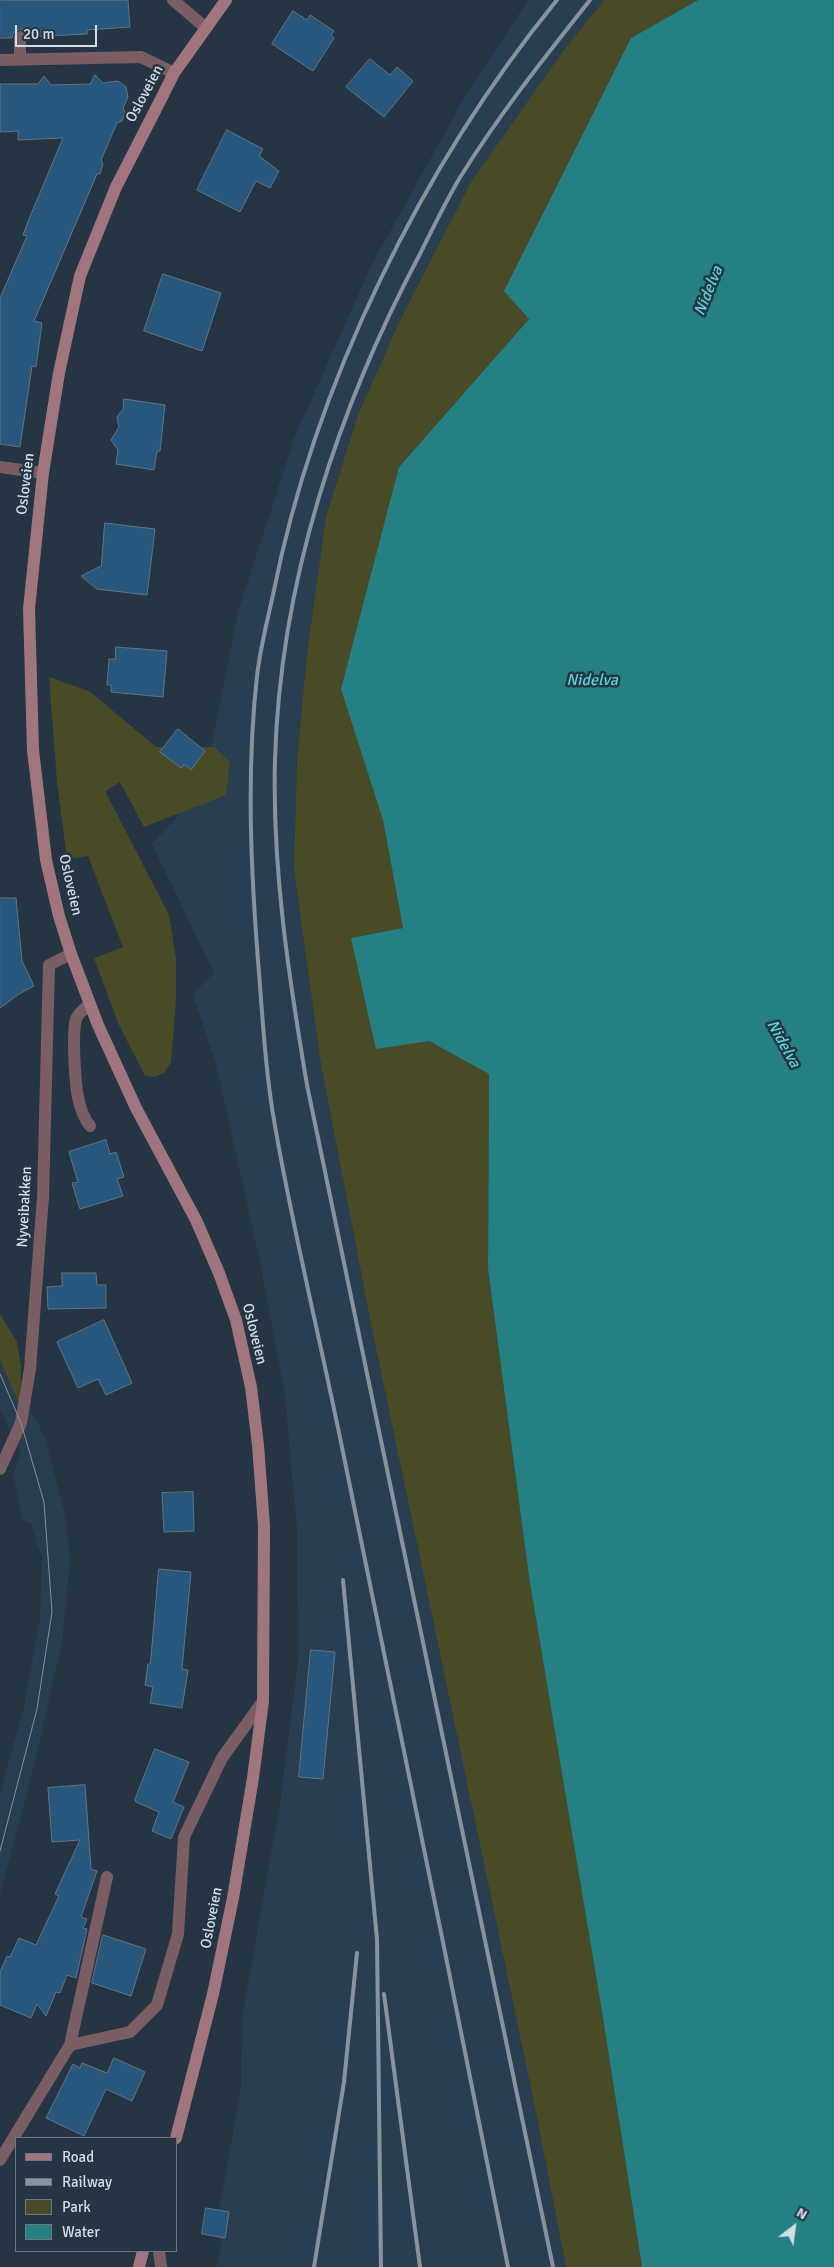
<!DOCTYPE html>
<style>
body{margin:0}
#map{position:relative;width:834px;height:2267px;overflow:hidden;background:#263543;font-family:Signika,sans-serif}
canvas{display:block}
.legend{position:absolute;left:15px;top:2137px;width:162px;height:115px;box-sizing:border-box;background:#263543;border:1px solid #6b7884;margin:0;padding:6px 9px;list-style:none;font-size:15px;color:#d3dde6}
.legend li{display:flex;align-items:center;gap:10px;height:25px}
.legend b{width:25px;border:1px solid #6b7884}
.north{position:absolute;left:769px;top:2202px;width:50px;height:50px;-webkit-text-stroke:4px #263543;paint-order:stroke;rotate:30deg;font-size:14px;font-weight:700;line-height:20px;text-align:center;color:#d3dde6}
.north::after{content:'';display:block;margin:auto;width:18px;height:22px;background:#d3dde6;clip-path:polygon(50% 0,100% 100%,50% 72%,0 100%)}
.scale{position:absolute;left:15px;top:25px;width:82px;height:22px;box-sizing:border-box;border:2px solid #d3dde6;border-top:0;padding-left:6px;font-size:15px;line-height:18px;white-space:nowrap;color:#d3dde6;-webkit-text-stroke:4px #263543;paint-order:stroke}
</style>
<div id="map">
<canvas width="834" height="2267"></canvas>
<ul class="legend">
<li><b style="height:6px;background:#a1757d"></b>Road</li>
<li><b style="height:6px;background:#87939f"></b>Railway</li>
<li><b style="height:14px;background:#494b26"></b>Park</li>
<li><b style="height:14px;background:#258083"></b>Water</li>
</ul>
<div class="north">N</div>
<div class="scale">20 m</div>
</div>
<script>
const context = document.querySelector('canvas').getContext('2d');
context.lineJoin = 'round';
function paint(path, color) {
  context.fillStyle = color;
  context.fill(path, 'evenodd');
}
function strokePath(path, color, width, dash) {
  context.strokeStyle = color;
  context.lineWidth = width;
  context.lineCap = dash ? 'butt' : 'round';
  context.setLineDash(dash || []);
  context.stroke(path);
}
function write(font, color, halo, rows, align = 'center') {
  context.font = font + ' Signika,sans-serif';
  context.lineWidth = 5;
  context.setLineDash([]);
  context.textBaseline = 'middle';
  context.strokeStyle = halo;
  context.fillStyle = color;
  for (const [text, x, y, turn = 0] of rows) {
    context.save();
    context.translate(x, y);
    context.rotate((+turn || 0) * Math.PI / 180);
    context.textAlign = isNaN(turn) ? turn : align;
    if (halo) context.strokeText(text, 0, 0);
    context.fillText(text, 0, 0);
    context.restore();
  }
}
paint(new Path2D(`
 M 528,0 L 604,0 L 563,51 L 471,182 L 400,320 L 358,415 L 326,516 L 307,653 L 297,761 L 294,870 L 321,1065 L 372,1329 L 533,2098 L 566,2267 L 217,2267 L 222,2237 L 219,2211 L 241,2088 L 242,2018 L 281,1797 L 298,1663 L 297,1530 L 285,1396 L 260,1262 L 216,1064 L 193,994 L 214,973 L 152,844 L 203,789 L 238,612 L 295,436 L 372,264 L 462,102 Z
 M 0,1360 L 20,1406 L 36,1418 L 46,1442 L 65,1515 L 70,1561 L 62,1642 L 34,1766 L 0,1895 L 0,1794 L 24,1707 L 40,1617 L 42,1558 L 31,1524 L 23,1520 L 13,1474 L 21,1452 L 0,1410 Z`), '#2a3e51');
paint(new Path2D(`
 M 604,0 L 698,0 L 631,38 L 529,319 L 399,467 L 383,820 L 403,928 L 351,938 L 429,1041 L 489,1074 L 488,1269 L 529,1577 L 602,2012 L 642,2267 L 566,2267 L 533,2098 L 372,1329 L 321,1065 L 294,870 L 297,761 L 307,653 L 326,516 L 358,415 L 400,320 L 471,182 L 563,51 Z
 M 49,677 L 89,691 L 156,747 L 214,747 L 230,762 L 226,795 L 144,827 L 120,782 L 105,791 L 169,915 L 176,958 L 176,1000 L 171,1062 L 165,1072 L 155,1077 L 145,1076 L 119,1025 L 94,958 L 123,947 L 88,856 L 67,859 L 57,782 Z
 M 0,1314 L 17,1342 L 21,1366 L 20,1406 L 0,1360 Z`), '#494b26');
paint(new Path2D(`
 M 698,0 L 834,0 L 834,2267 L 642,2267 L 602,2012 L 529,1577 L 488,1269 L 489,1074 L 429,1041 L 376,1049 L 351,938 L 403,928 L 383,820 L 341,689 L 399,467 L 529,319 L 504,291 L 631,38 Z`), '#258083');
const building = new Path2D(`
 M 0,0 L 128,0 L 130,27 L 87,30 L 87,34 L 28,37 L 24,30 L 20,29 L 13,33 L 12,38 L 0,38 Z
 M 293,11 L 307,20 L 310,15 L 334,31 L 331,35 L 334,38 L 313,71 L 272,44 Z
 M 370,59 L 390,75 L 397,67 L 413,81 L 384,117 L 346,87 Z
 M 95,75 L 103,83 L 118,81 L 126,87 L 128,97 L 123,108 L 125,112 L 122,121 L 117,123 L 101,160 L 103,164 L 100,174 L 97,174 L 34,321 L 42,323 L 36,367 L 32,366 L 20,447 L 0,444 L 0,298 L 27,236 L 23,235 L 29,219 L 63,138 L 18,140 L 18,131 L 0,132 L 0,84 L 38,84 L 44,76 L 51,85 L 90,84 Z
 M 227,130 L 263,149 L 259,156 L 279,171 L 270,188 L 256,181 L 240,212 L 197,190 Z
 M 163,274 L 221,293 L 202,351 L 144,331 Z
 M 124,399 L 165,405 L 160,451 L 157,451 L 154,470 L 116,464 L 118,450 L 111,440 L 119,427 L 117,417 L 123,409 Z
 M 105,523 L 155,529 L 147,595 L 97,589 L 81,576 L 101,566 Z
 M 116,647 L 167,651 L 163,697 L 111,692 L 111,685 L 107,685 L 109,659 L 115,659 Z
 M 178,729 L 205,751 L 191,770 L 184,764 L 181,768 L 160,752 Z
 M 0,898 L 16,898 L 22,961 L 34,986 L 19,994 L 0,1008 Z
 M 106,1140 L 110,1154 L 116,1152 L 124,1177 L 117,1179 L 123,1196 L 80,1209 L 72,1183 L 78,1182 L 69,1152 Z
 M 62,1273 L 96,1273 L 97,1285 L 106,1285 L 106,1308 L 48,1309 L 47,1287 L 62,1286 Z
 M 104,1320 L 132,1383 L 106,1395 L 98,1379 L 78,1388 L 57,1342 Z
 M 193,1492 L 194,1531 L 164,1532 L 162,1493 Z
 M 159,1569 L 191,1572 L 182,1669 L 188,1670 L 182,1708 L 150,1703 L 153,1687 L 145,1685 L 148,1664 L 150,1664 Z
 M 311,1650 L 335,1652 L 323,1779 L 299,1777 Z
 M 155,1749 L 189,1762 L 173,1802 L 184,1807 L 171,1839 L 152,1831 L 159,1812 L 136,1802 L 135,1800 Z
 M 85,1785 L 91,1869 L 97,1871 L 81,1917 L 87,1919 L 83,1928 L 87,1929 L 76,1978 L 67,1975 L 60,1993 L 56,1992 L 46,2016 L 37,2004 L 31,2018 L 0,2005 L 0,1972 L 7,1956 L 10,1957 L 19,1938 L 36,1945 L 59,1896 L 55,1894 L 80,1840 L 52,1842 L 48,1788 Z
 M 103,1935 L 146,1949 L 131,1996 L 92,1983 Z
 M 114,2058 L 145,2072 L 132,2101 L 106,2089 L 84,2136 L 46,2118 L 73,2064 L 80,2068 L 82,2063 L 107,2073 Z
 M 206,2208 L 229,2212 L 225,2238 L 202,2234 Z`);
paint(building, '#28577e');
strokePath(building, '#627483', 1);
strokePath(new Path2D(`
 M 20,37 L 20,59
 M 89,1005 C 84,1009 79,1012 76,1019 C 72,1032 75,1083 78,1097 C 80,1108 84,1118 90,1126
 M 70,2045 L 107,1877
 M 0,2160 L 70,2045 L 130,2032 L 157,2005 L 178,1934 L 184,1837 L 222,1758 L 263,1701
 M 159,2251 L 161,2267`), '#7a5e63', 12);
strokePath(new Path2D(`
 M 173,0 L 206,28
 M 0,60 L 141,57 L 174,73
 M 0,467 L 43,473
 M 0,1469 L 21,1423 L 30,1369 L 43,1197 L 49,965 L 71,954`), '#7a5e63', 12);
strokePath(new Path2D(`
 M 176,2138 L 213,1994 L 233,1898 L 253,1778 L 263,1701 L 264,1526 L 258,1445 L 251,1387 L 236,1320 L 219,1273 L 196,1220 L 136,1108 L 98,1025 L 71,954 L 59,916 L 46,860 L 33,750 L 29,609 L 43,473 L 59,373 L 80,276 L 116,187 L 160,101 L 174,73 L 226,0
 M 139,2267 L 143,2251`), '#a1757d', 12);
strokePath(new Path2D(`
 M 0,1374 L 21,1423 L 44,1502 L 52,1612 L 37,1709 L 0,1851`), '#87939f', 1);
strokePath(new Path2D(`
 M 343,1580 L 377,1939 L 381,2267
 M 384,1994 L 420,2267
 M 314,2267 L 344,2082 L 357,1953
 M 508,2267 C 454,1995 399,1724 343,1452 C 321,1343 294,1235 275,1126 C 266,1076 263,1024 259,973 C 251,874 246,775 257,676 C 260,649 267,622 273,595 C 314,386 422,165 557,0
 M 553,2267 L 307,1085 C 289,978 272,869 275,760 C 280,582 338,408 421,252 C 433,228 445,203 459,179 C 498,116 544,58 590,0`), '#87939f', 4);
write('15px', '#d3dde6', '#263543', [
 ["Osloveien",145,94,-62],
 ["Osloveien",26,484,-83],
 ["Osloveien",70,885,77],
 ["Nyveibakken",25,1207,-87],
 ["Osloveien",254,1334,76],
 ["Osloveien",212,1918,-79]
]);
write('italic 16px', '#56d7dc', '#263543', [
 ["Nidelva",709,291,-68],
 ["Nidelva",592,681],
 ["Nidelva",783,1044,61]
]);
</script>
